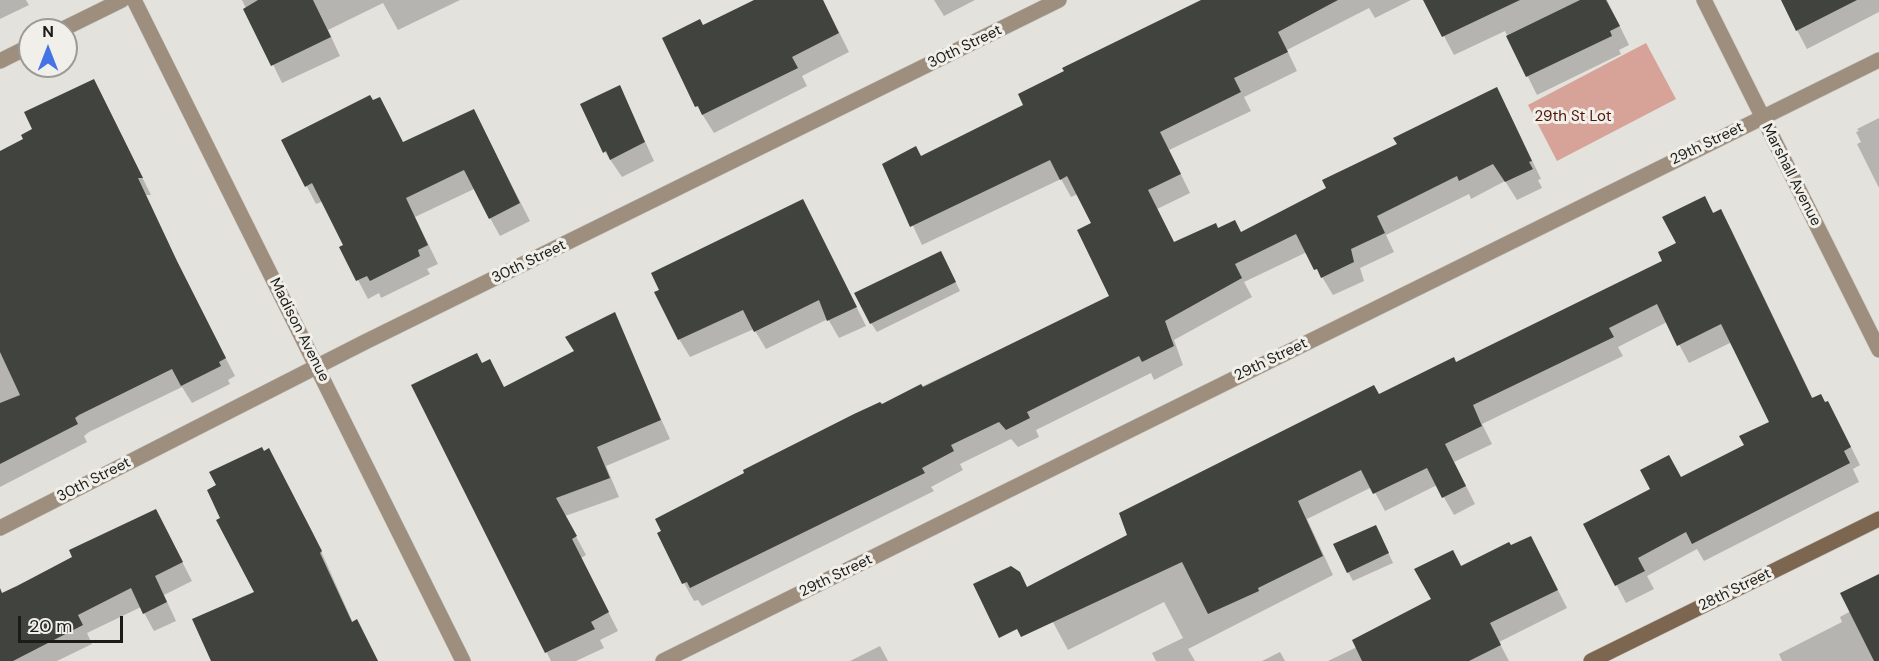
<!DOCTYPE html>
<style>
body{margin:0}
#map{position:relative;width:1879px;height:661px;overflow:hidden;background:#e3e2dc;font-family:"DM Sans",sans-serif}
canvas{display:block}
.north{position:absolute;left:18px;top:18px;width:60px;height:60px;box-sizing:border-box;background:#f0efe9;border:2px solid #9b9a95;border-radius:50%;rotate:0deg;font-size:16px;font-weight:700;line-height:24px;text-align:center;color:#1b1b18}
.north::after{content:'';display:block;margin:auto;width:21px;height:27px;background:#4573e5;clip-path:polygon(50% 0,100% 100%,50% 72%,0 100%)}
.scale{position:absolute;left:18px;top:616px;width:105px;height:27px;box-sizing:border-box;border:3px solid #1b1b18;border-top:0;padding-left:8px;font-size:18px;line-height:21px;white-space:nowrap;color:#1b1b18;-webkit-text-stroke:4px #f0efe9;paint-order:stroke}
</style>
<div id="map">
<canvas width="1879" height="661"></canvas>
<div class="north">N</div>
<div class="scale">20 m</div>
</div>
<script>
const context = document.querySelector('canvas').getContext('2d');
context.lineJoin = 'round';
function paint(path, color) {
  context.fillStyle = color;
  context.fill(path, 'evenodd');
}
function strokePath(path, color, width, dash) {
  context.strokeStyle = color;
  context.lineWidth = width;
  context.lineCap = dash ? 'butt' : 'round';
  context.setLineDash(dash || []);
  context.stroke(path);
}
function write(font, color, halo, rows, align = 'center') {
  context.font = font + ' "DM Sans",sans-serif';
  context.lineWidth = 6;
  context.setLineDash([]);
  context.textBaseline = 'middle';
  context.strokeStyle = halo;
  context.fillStyle = color;
  for (const [text, x, y, turn = 0] of rows) {
    context.save();
    context.translate(x, y);
    context.rotate((+turn || 0) * Math.PI / 180);
    context.textAlign = isNaN(turn) ? turn : align;
    if (halo) context.strokeText(text, 0, 0);
    context.fillText(text, 0, 0);
    context.restore();
  }
}
paint(new Path2D(`
 M 1646,43 L 1676,99 L 1557,161 L 1528,105 Z`), '#d7a398');
paint(new Path2D(`
 M 0,0 L 26,0 L 29,5 L 0,19 Z
 M 242,0 L 460,0 L 398,30 L 383,3 L 328,30 L 340,56 L 282,83 Z
 M 757,0 L 823,0 L 849,52 L 802,76 L 807,86 L 714,133 L 697,106 L 664,39 L 703,27 Z
 M 934,0 L 975,0 L 944,16 Z
 M 1202,0 L 1411,0 L 1375,18 L 1369,8 L 1287,50 L 1297,71 L 1244,97 L 1251,111 L 1169,150 L 1190,193 L 1157,209 L 1175,244 L 1218,230 L 1241,233 L 1507,108 L 1541,179 L 1538,180 L 1542,188 L 1517,200 L 1505,181 L 1471,199 L 1469,194 L 1386,235 L 1394,252 L 1360,268 L 1364,281 L 1333,295 L 1307,252 L 1244,282 L 1252,297 L 1174,340 L 1183,365 L 1154,380 L 1151,373 L 1036,430 L 1039,437 L 1018,447 L 1011,439 L 960,464 L 963,470 L 931,487 L 934,491 L 702,606 L 698,600 L 694,601 L 684,583 L 881,406 L 1112,296 L 1093,224 L 1078,194 L 1071,197 L 1061,179 L 922,245 L 884,164 L 921,157 L 1025,106 Z
 M 1425,0 L 1607,0 L 1629,45 L 1619,50 L 1621,54 L 1537,95 L 1505,31 L 1454,55 Z
 M 1781,0 L 1879,0 L 1879,12 L 1807,49 Z
 M 620,87 L 654,161 L 622,177 L 605,152 L 582,105 Z
 M 103,98 L 151,195 L 146,195 L 186,281 L 235,376 L 228,380 L 230,384 L 192,403 L 182,387 L 89,432 L 84,436 L 87,442 L 0,487 L 0,153 Z
 M 474,111 L 530,221 L 500,236 L 474,189 L 415,217 L 438,264 L 427,269 L 430,274 L 381,298 L 379,293 L 368,299 L 341,248 L 345,245 L 323,201 L 316,204 L 283,141 L 404,144 Z
 M 1879,118 L 1879,188 L 1857,144 L 1861,142 L 1856,132 L 1859,131 L 1857,129 Z
 M 1705,198 L 1714,214 L 1721,211 L 1731,229 L 1813,399 L 1828,403 L 1838,421 L 1860,465 L 1853,469 L 1859,482 L 1704,561 L 1697,549 L 1647,576 L 1654,589 L 1626,603 L 1585,525 L 1746,446 L 1771,423 L 1732,342 L 1689,363 L 1667,322 L 1618,347 L 1623,356 L 1482,424 L 1492,444 L 1454,462 L 1475,504 L 1454,515 L 1437,485 L 1385,511 L 1372,487 L 1307,519 L 1333,575 L 1188,649 L 1195,661 L 1156,661 L 1152,653 L 1183,638 L 1164,602 L 1068,650 L 1033,585 L 1129,535 L 1378,395 L 1456,364 L 1664,262 Z
 M 803,201 L 866,326 L 839,338 L 828,319 L 766,349 L 754,329 L 690,357 L 679,339 Z
 M 946,262 L 960,291 L 877,332 L 871,323 Z
 M 614,314 L 670,439 L 606,466 L 619,497 L 565,516 L 586,555 L 581,558 L 618,631 L 600,640 L 604,648 L 576,661 L 551,661 L 413,385 L 489,361 L 504,388 L 575,352 Z
 M 279,468 L 313,533 L 353,623 L 357,621 L 378,661 L 214,661 L 256,593 Z
 M 156,511 L 192,581 L 164,595 L 176,621 L 154,631 L 141,607 L 87,633 L 92,644 L 57,661 L 0,661 L 0,594 L 74,558 L 71,551 Z
 M 1381,536 L 1393,563 L 1353,581 L 1348,572 Z
 M 1531,537 L 1567,608 L 1499,642 L 1509,661 L 1328,661 L 1357,647 L 1433,600 L 1453,551 L 1462,567 Z
 M 1879,576 L 1879,661 L 1782,661 L 1779,654 L 1842,622 L 1840,617 L 1851,611 Z
 M 880,646 L 888,661 L 850,661 Z
 M 1280,652 L 1285,661 L 1262,661 Z`), '#0003');
paint(new Path2D(`
 M 258,0 L 313,0 L 331,37 L 271,66 L 243,9 Z
 M 754,0 L 823,0 L 839,33 L 792,57 L 798,68 L 702,115 L 698,106 L 695,107 L 662,38 L 700,19 L 703,25 Z
 M 1201,0 L 1338,0 L 1278,32 L 1288,52 L 1234,78 L 1241,92 L 1160,132 L 1181,174 L 1148,190 L 1174,242 L 1216,223 L 1218,228 L 1235,220 L 1241,232 L 1326,188 L 1322,180 L 1397,144 L 1393,138 L 1497,87 L 1532,161 L 1529,162 L 1533,169 L 1505,182 L 1493,164 L 1459,181 L 1457,176 L 1377,216 L 1385,233 L 1351,249 L 1354,262 L 1321,278 L 1317,269 L 1314,270 L 1296,234 L 1235,264 L 1242,278 L 1165,321 L 1174,346 L 1142,362 L 1139,356 L 1027,412 L 1030,418 L 1006,430 L 999,422 L 951,445 L 954,451 L 922,468 L 925,473 L 690,588 L 687,582 L 682,584 L 657,533 L 661,531 L 655,519 L 744,473 L 743,470 L 854,414 L 880,402 L 882,404 L 921,384 L 923,387 L 1109,296 L 1077,230 L 1091,223 L 1067,176 L 1060,180 L 1050,160 L 910,227 L 882,164 L 916,146 L 921,156 L 1023,105 L 1018,94 L 1064,71 L 1062,68 Z
 M 1423,0 L 1520,0 L 1442,37 Z
 M 1580,0 L 1606,0 L 1620,26 L 1610,31 L 1612,36 L 1526,77 L 1506,36 Z
 M 1781,0 L 1857,0 L 1796,31 Z
 M 94,79 L 143,178 L 138,178 L 177,261 L 226,358 L 219,362 L 221,366 L 181,386 L 172,369 L 79,415 L 75,418 L 78,424 L 0,464 L 0,403 L 20,395 L 0,352 L 0,151 L 23,139 L 21,135 L 32,129 L 24,112 Z
 M 620,85 L 645,142 L 610,160 L 606,151 L 603,153 L 580,104 Z
 M 370,95 L 373,100 L 380,97 L 403,142 L 474,109 L 520,203 L 489,219 L 464,170 L 406,198 L 428,245 L 418,250 L 420,256 L 370,281 L 367,276 L 356,281 L 339,247 L 343,245 L 312,183 L 305,187 L 281,140 Z
 M 1705,196 L 1713,213 L 1721,209 L 1812,398 L 1821,394 L 1825,402 L 1828,401 L 1851,447 L 1844,451 L 1850,463 L 1692,544 L 1686,532 L 1638,558 L 1645,571 L 1615,586 L 1583,524 L 1650,489 L 1640,470 L 1669,455 L 1681,477 L 1744,445 L 1739,436 L 1769,422 L 1721,324 L 1677,346 L 1657,304 L 1609,328 L 1614,337 L 1473,405 L 1482,426 L 1445,444 L 1466,486 L 1442,498 L 1427,468 L 1373,494 L 1361,470 L 1298,501 L 1323,556 L 1258,588 L 1259,591 L 1208,614 L 1182,562 L 1021,637 L 1017,629 L 999,638 L 973,584 L 1011,566 L 1020,572 L 1027,587 L 1127,535 L 1119,513 L 1374,385 L 1379,394 L 1454,357 L 1456,362 L 1662,261 L 1658,252 L 1676,243 L 1662,217 Z
 M 803,199 L 857,307 L 827,321 L 819,300 L 754,332 L 743,310 L 678,340 L 654,292 L 659,290 L 651,273 Z
 M 941,251 L 956,282 L 870,324 L 854,293 Z
 M 615,312 L 661,420 L 597,447 L 610,478 L 556,498 L 577,536 L 572,539 L 609,612 L 591,622 L 595,629 L 545,653 L 411,385 L 477,353 L 482,363 L 490,359 L 504,387 L 574,351 L 565,337 Z
 M 262,447 L 264,451 L 269,448 L 322,551 L 320,553 L 352,622 L 357,619 L 378,661 L 211,661 L 192,619 L 254,592 L 216,520 L 220,518 L 207,490 L 216,485 L 209,472 Z
 M 156,509 L 183,562 L 155,576 L 167,602 L 143,614 L 131,588 L 78,615 L 83,625 L 13,661 L 0,661 L 0,588 L 2,593 L 17,586 L 72,557 L 69,550 Z
 M 1376,525 L 1389,553 L 1347,573 L 1333,544 Z
 M 1531,536 L 1558,590 L 1490,623 L 1501,645 L 1469,661 L 1362,661 L 1352,640 L 1431,599 L 1414,569 L 1453,550 L 1461,566 L 1509,542 L 1511,545 Z
 M 1879,574 L 1879,661 L 1874,661 L 1840,593 Z`), '#40433e');
const minor = new Path2D(`
 M 61,30 L 122,0
 M 0,61 L 30,46
 M 0,528 L 365,342 L 1059,0
 M 663,661 L 1879,60`);
const tertiary = new Path2D(`
 M 134,0 L 463,661
 M 1704,0 L 1879,350`);
const secondary = new Path2D(`
 M 1591,661 L 1879,519`);
strokePath(minor, '#bfbeb9', 16);
strokePath(tertiary, '#bfbeb9', 16);
strokePath(secondary, '#bfbeb9', 16);
strokePath(minor, '#9e8e7e', 15);
strokePath(tertiary, '#9e8e7e', 15);
strokePath(secondary, '#7d664f', 15);
write('15px', '#1b1b18', '#f0efe9', [
 ["30th Street",965,47,-26],
 ["29th Street",1707,144,-26],
 ["Marshall Avenue",1791,175,63],
 ["30th Street",529,262,-26],
 ["Madison Avenue",299,330,63],
 ["29th Street",1271,360,-26],
 ["30th Street",94,480,-27],
 ["29th Street",836,576,-26],
 ["28th Street",1735,590,-26]
]);
write('15px', '#521207', '#f0efe9', [
 ["29th St Lot",1573,117]
]);
</script>
